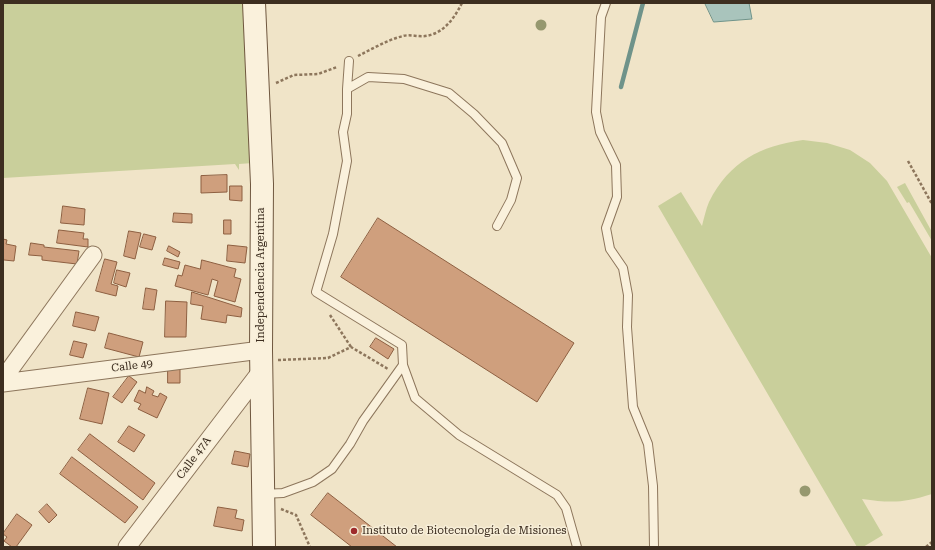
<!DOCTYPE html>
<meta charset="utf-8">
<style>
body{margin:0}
#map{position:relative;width:935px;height:550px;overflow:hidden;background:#f0e4c8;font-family:"Roboto Serif",serif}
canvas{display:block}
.frame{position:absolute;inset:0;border:4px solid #3d2e20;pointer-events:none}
</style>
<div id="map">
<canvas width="935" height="550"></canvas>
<div class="frame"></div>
</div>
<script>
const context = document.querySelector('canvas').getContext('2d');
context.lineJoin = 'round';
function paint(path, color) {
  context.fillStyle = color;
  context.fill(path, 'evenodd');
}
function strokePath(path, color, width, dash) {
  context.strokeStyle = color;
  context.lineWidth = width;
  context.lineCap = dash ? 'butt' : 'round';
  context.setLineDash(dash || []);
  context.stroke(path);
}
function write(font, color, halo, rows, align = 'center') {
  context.font = font + ' "Roboto Serif",serif';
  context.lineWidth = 3;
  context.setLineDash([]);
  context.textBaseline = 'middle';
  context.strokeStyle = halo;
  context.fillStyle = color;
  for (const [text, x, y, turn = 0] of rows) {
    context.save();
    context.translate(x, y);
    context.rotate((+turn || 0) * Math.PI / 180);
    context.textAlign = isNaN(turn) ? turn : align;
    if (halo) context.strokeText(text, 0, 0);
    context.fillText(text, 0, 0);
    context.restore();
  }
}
paint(new Path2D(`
 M 3,3 L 247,3 L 253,163 L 239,164 L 239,170 L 235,164 L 3,178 Z
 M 803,140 L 827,143 L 850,150 L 870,163 L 887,181 L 932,258 L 932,494 C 904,503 891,503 862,499 L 883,535 L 863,547 L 857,547 L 658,206 L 681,192 L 702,226 C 704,218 706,209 709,202 C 730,161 760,146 803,140 Z
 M 905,183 L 932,232 L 932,241 L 909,202 L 907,203 L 897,187 Z`), '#c9cf9b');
const water = new Path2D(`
 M 705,3 L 749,3 L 752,19 L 714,22 Z`);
paint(water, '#a9c4bc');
strokePath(water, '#6f938a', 1);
strokePath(new Path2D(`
 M 621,87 L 643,3`), '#6f938a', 4.5);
const building = new Path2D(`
 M 227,175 L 227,192 L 201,193 L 201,176 Z
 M 230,186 L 242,186 L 242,201 L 230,200 Z
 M 63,206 L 85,209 L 84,225 L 61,223 Z
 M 174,213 L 192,214 L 192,223 L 173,222 Z
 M 378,218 L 574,343 L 537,402 L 341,277 Z
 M 224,220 L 231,220 L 231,234 L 224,234 Z
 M 59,230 L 84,233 L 83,239 L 88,239 L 88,247 L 57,243 Z
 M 129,231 L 141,233 L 135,259 L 124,256 Z
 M 144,234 L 156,237 L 152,250 L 140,247 Z
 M 3,239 L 7,240 L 6,244 L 16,246 L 14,261 L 4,260 Z
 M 31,243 L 44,245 L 44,247 L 79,251 L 77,264 L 42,260 L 42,256 L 29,255 Z
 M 228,245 L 247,247 L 245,263 L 227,261 Z
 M 169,246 L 180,252 L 178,257 L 167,251 Z
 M 165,258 L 180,262 L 178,269 L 163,265 Z
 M 105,259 L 117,262 L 111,284 L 118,286 L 116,296 L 96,291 Z
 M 202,260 L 236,269 L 234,277 L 241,279 L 235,302 L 214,296 L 218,281 L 212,279 L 208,295 L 175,286 L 178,275 L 182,276 L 185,265 L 200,269 Z
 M 117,270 L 130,273 L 126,287 L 114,283 Z
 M 146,288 L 157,290 L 154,310 L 143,309 Z
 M 192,292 L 242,308 L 241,317 L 227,315 L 226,323 L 201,319 L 203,306 L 191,304 Z
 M 166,301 L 187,302 L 186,337 L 165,337 Z
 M 76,312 L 99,317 L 95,331 L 73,326 Z
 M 109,333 L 143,342 L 139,357 L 105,348 Z
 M 376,338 L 394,349 L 388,359 L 370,347 Z
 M 74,341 L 87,344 L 83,358 L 70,355 Z
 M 168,369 L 180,369 L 180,383 L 168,383 Z
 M 129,376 L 137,382 L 122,403 L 113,397 Z
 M 147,387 L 154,391 L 152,395 L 158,397 L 160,393 L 167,397 L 157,418 L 138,409 L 141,404 L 134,401 L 139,390 L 145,393 Z
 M 88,388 L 109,393 L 102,424 L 80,419 Z
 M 129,426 L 145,435 L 134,452 L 118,442 Z
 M 90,434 L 155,483 L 143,500 L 78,450 Z
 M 235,451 L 250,454 L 248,467 L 232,464 Z
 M 72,457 L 138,507 L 125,523 L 60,474 Z
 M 328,493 L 397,547 L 352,547 L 311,515 Z
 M 47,504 L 57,515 L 49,523 L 39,512 Z
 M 218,507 L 237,510 L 235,518 L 244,520 L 242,531 L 214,526 Z
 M 17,514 L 32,525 L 16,547 L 12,547 L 4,541 L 7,537 L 3,534 Z`);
paint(building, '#cf9f7d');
strokePath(building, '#8d5f41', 1);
const service = new Path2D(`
 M 606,3 L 601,17 L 596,112 L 600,132 L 616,165 L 617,197 L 606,228 L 610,249 L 623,268 L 628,295 L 627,327 L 633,407 L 648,444 L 653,486 L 654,547
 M 347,89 L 349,61
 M 403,365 L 415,398 L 459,435 L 557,495 L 566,508 L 577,547
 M 263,494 L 283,493 L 313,482 L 332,469 L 350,444 L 363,421 L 403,365 L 402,345 L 316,292 L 333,234 L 347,161 L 343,132 L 347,114 L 347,89 L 368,77 L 404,79 L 449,93 L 474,114 L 502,143 L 517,178 L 511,200 L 497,226`);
const minor = new Path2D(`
 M 3,379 L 93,255
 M 3,383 L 261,350
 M 127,547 L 262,370`);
const secondary = new Path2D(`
 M 254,3 L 262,184 L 261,350 L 264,547`);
strokePath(service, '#8d765c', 10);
strokePath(minor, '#8d765c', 19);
strokePath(secondary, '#6f573f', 24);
strokePath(new Path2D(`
 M 358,56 C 372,49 387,40 403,36 C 410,34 418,37 425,36 C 443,34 454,19 462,3
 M 276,83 L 294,75 L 318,74 L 337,67
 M 908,161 L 932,204
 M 330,315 L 351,347
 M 278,360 L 328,358 L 351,347 L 388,369
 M 281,509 L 296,515 L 310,547
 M 926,547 L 932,542`), '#8d765c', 2.5, [3, 2]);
strokePath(service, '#faf1dc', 8);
strokePath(minor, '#faf1dc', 17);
strokePath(secondary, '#faf1dc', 22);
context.fillStyle = '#96986f';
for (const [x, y] of [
 [541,25],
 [805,491]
]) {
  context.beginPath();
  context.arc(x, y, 5.5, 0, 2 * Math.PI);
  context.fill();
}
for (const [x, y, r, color] of [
 [354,531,4,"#9e2a2b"]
]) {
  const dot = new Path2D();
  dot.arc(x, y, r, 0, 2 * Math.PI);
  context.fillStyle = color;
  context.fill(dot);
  strokePath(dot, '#f7eed8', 1.5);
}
write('11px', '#3d2e20', '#f7eed8', [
 ["Independencia Argentina",261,275,-90],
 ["Calle 49",132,366,-7],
 ["Calle 47A",194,458,-53]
]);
write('11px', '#3d2e20', '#f7eed8', [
 ["Instituto de Biotecnología de Misiones",362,531]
], 'left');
</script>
